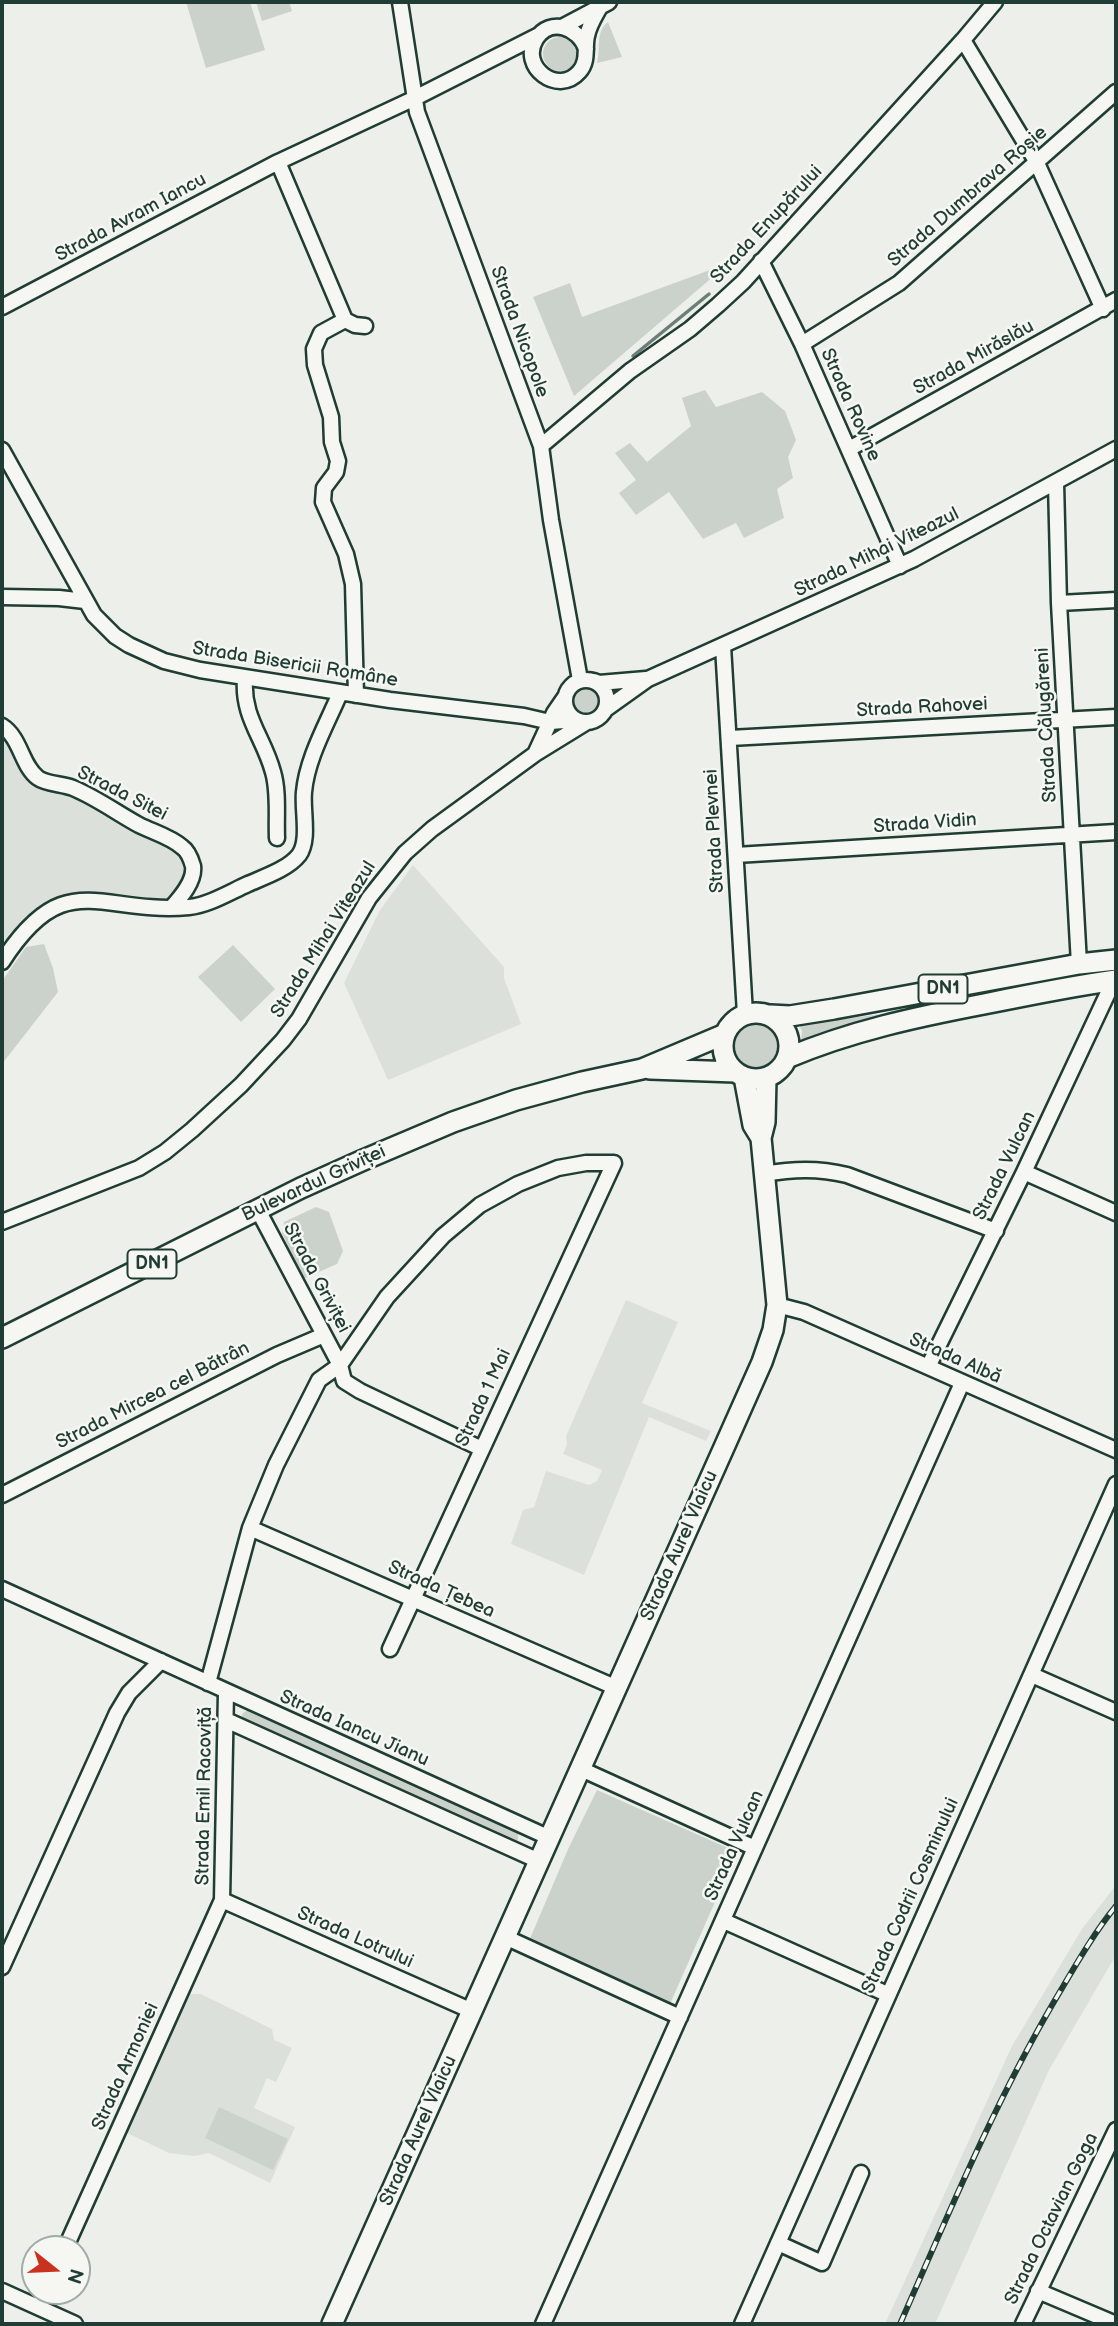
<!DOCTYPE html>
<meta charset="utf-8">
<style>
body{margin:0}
#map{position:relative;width:1118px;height:2326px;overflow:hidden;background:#edefea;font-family:"Balsamiq Sans",sans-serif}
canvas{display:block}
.frame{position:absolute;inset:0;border:4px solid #1f3d34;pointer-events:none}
.north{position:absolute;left:21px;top:2235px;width:70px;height:70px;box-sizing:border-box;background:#f6f6f2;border:2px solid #a0aca6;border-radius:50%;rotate:108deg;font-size:19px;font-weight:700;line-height:28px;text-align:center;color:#1f3d34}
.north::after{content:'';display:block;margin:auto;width:24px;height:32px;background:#c8321e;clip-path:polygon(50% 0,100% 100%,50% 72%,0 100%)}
</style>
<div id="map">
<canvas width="1118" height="2326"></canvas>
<div class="frame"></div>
<div class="north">N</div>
</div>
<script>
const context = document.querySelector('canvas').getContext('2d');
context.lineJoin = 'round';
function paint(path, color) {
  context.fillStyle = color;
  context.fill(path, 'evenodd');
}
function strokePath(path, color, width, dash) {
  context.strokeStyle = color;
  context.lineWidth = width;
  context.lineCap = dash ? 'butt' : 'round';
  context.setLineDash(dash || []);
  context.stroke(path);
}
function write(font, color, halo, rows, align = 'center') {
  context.font = font + ' "Balsamiq Sans",sans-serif';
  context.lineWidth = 5;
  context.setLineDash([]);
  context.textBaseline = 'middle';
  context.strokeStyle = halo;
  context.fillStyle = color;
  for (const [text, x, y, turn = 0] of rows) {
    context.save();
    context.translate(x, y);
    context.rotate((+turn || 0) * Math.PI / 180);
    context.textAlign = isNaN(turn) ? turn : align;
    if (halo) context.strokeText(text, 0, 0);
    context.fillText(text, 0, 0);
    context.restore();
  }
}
paint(new Path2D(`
 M 2,734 L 14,750 L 29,778 L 73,795 L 178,851 L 186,868 L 176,891 L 166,902 L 81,893 L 52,899 L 22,922 L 2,950 Z
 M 413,865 L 504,967 L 504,978 L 521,1024 L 388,1080 L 344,983 L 380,910 Z
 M 626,1300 L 678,1322 L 642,1403 L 711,1431 L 706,1441 L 649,1417 L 584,1575 L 511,1544 L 523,1510 L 534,1507 L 546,1471 L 589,1485 L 597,1481 L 602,1470 L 563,1454 L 567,1444 L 566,1436 Z
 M 1116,1885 L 1116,1955 L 1049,2070 L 935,2324 L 885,2324 L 1012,2046 L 1082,1929 Z
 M 188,1994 L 201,1994 L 272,2029 L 274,2040 L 292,2048 L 276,2082 L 267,2078 L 254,2108 L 295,2127 L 270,2183 L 209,2153 L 194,2156 L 169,2153 L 125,2132 Z`), '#dce0db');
paint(new Path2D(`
 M 186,2 L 250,2 L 265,50 L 206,68 Z
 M 256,2 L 289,2 L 292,11 L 262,21 Z
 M 608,22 L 622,57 L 597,63 C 601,48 595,32 608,22 Z
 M543 54a17 17 0 1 1 34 0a17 17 0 1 1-34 0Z
 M 729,263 L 574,396 L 533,297 L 570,283 L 582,317 Z
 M 705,390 L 716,407 L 762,392 L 785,411 L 796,440 L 788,457 L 793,478 L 777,489 L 784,518 L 744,538 L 736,523 L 703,539 L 669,492 L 636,515 L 619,493 L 636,480 L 615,453 L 630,443 L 647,462 L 691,426 L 682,398 Z
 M569 701a16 16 0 1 1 32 0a16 16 0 1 1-32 0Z
 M 44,944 L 53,968 L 58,992 L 2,1064 L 2,981 L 26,947 Z
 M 233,945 L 275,989 L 241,1022 L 198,977 Z
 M 883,1014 L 884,1019 L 801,1042 L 802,1031 L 799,1024 Z
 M730 1046a26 26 0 1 1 52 0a26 26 0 1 1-52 0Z
 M 316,1207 L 329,1212 L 343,1251 L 337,1264 L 303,1279 L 282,1233 L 284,1222 Z
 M 250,1708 L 518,1830 L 518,1840 L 515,1843 L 243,1721 L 242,1714 Z
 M 597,1790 L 737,1852 L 670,2004 L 529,1941 L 569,1847 Z
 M 219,2107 L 288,2139 L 273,2170 L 205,2138 Z`), '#cbd2cc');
strokePath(new Path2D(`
 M 633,356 L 709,294`), '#6c7e77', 3.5);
const minor = new Path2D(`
 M 400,2 L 417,112 L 541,446 L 551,520 L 580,680
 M 562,27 L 609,2
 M 963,40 L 1036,161 L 1103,309
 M 586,49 C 579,27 550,17 536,39 C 519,67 558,96 579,72 C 589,61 584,48 587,36 C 589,25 595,16 600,7
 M 278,162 L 345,320 L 355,325 L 365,326
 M 761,261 L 802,344 L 900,566
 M 2,307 L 278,162 L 415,98 L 539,35
 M 345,320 L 321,333 L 314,349 L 315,365 L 331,417 L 332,442 L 338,461 L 336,472 L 324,488 L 323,502 L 346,554 L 353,584 L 356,695
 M 802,344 L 899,283 L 1116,92
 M 541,446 L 630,371 L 690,329 L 718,305 L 743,282 L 963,40 L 995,2
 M 849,449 L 1116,300
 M 2,450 L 94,615 L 115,636 L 129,645 L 164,661 L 200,670 L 390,700 L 524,716 L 550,722 L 577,720
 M 1056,483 L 1059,603 L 1079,964
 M 2,597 L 59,598 L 85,601
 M 1059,603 L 1116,600
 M 723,646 L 745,1014
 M 245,679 C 242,717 264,738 273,772 C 279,792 276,817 277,838
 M565 701a21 21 0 1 1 42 0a21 21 0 1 1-42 0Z
 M 594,681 L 599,683 L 646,679
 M 606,709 L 648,679 L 914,559 L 1116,449
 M 2,726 C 21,738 21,765 38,778 C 46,784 63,784 73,788 C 97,798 117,813 139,825 C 153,832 171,837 182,847 C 188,851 191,859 193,866 C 195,881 181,897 171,908
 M 730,738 L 1116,717
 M 535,754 L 554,713 L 565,697
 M 736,855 L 1116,832
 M 2,962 C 65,864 99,915 189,907 C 209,905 230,892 248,884 C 264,877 288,869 299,855 C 310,840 302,810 304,792 C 307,758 327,724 340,693
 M 1024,1172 L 1116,1213
 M 764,1174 C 793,1169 818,1168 847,1175 L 996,1231
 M 258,1210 L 340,1365 L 344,1381 L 360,1391 L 482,1449
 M 2,1222 L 139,1168 L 165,1152 L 192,1130 L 241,1085 L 283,1040 L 299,1019 L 369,898 L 405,853 L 432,829 L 535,754 L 587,722
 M 777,1305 L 804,1312 L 1116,1450
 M 928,1367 L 1024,1172 L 1114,980
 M 2,1495 L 277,1355 L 324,1335
 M 250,1528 L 617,1688
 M 2,1589 L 550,1838
 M 1032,1675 L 1116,1712
 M 208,1683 L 250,1528 L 276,1465 L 319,1380 L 340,1365 L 387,1297 L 443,1236 L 480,1205 L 518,1184 L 558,1168 L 586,1163 L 614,1163 L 390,1649
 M 226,1720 L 539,1861
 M 581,1769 L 755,1848
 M 222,1900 L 472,2011
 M 724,1921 L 887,1994
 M 505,1937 L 680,2017
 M 2,1967 L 117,1713 L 129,1693 L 161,1661
 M 778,2243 L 822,2263 L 861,2173
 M 65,2249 L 222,1900 L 226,1692
 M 2,2291 L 75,2324
 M 1038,2291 L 1116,2324
 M 38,2307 L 46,2291
 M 543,2324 L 962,1383
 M 742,2324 L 1116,1484
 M 1023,2324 L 1116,2130`);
const major = new Path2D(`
 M723 1046a33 33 0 1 1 66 0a33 33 0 1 1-66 0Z
 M 770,1015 L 790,1016 L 834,1009 L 1079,964 L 1116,960
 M 787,1058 C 851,1031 916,1017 984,1004 C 1028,995 1072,986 1116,980
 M 650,1069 L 735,1072
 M 744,1077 L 753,1125 L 761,1138
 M 2,1338 L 301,1188 L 361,1161 L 453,1122 L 516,1100 L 582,1082 L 642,1069 L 725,1034
 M 332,2324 L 726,1443 L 762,1362 L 773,1330 L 777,1305 L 761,1138 L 765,1122 L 766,1078`);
strokePath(minor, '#1f3d34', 19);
strokePath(major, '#1f3d34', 24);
strokePath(minor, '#f6f6f2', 14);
strokePath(major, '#f6f6f2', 19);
const rail = new Path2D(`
 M 900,2324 C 948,2215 994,2104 1055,2000 C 1074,1968 1093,1934 1116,1906`);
strokePath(rail, '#1f3d34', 6);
strokePath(rail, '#f6f6f2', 3.5, [10]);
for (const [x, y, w] of [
 [943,989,49],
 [152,1264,49]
]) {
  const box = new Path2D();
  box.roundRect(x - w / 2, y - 14.5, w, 29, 5);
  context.fillStyle = '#f6f6f2';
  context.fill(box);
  strokePath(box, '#1f3d34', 2);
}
write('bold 18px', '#1f3d34', null, [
 ["DN1",943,989],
 ["DN1",152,1264]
]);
write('19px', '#1f3d34', '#f6f6f2', [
 ["Strada Dumbrava Roșie",968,197,-41],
 ["Strada Avram Iancu",131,218,-28],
 ["Strada Enupărului",767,225,-47],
 ["Strada Nicopole",519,332,70],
 ["Strada Mirăslău",974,358,-29],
 ["Strada Rovine",850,405,66],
 ["Strada Mihai Viteazul",877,553,-26],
 ["Strada Bisericii Române",295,665,9],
 ["Strada Rahovei",922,708,-3],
 ["Strada Călugăreni",1047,725,-93],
 ["Strada Sitei",122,794,27],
 ["Strada Vidin",925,824,-4],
 ["Strada Plevnei",715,831,-93],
 ["Strada Mihai Viteazul",324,940,-58],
 ["Strada Vulcan",1005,1166,-64],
 ["Bulevardul Griviței",314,1184,-25],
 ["Strada Griviței",316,1278,62],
 ["Strada Albă",955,1359,24],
 ["Strada Mircea cel Bătrân",153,1396,-27],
 ["Strada 1 Mai",484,1398,-65],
 ["Strada Aurel Vlaicu",680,1546,-66],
 ["Strada Țebea",441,1590,24],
 ["Strada Iancu Jianu",354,1729,24],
 ["Strada Emil Racoviță",205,1796,-89],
 ["Strada Vulcan",735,1846,-66],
 ["Strada Codrii Cosminului",911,1896,-66],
 ["Strada Lotrului",355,1938,24],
 ["Strada Armoniei",126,2067,-66],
 ["Strada Aurel Vlaicu",419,2131,-66],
 ["Strada Octavian Goga",1052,2219,-64]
]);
</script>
